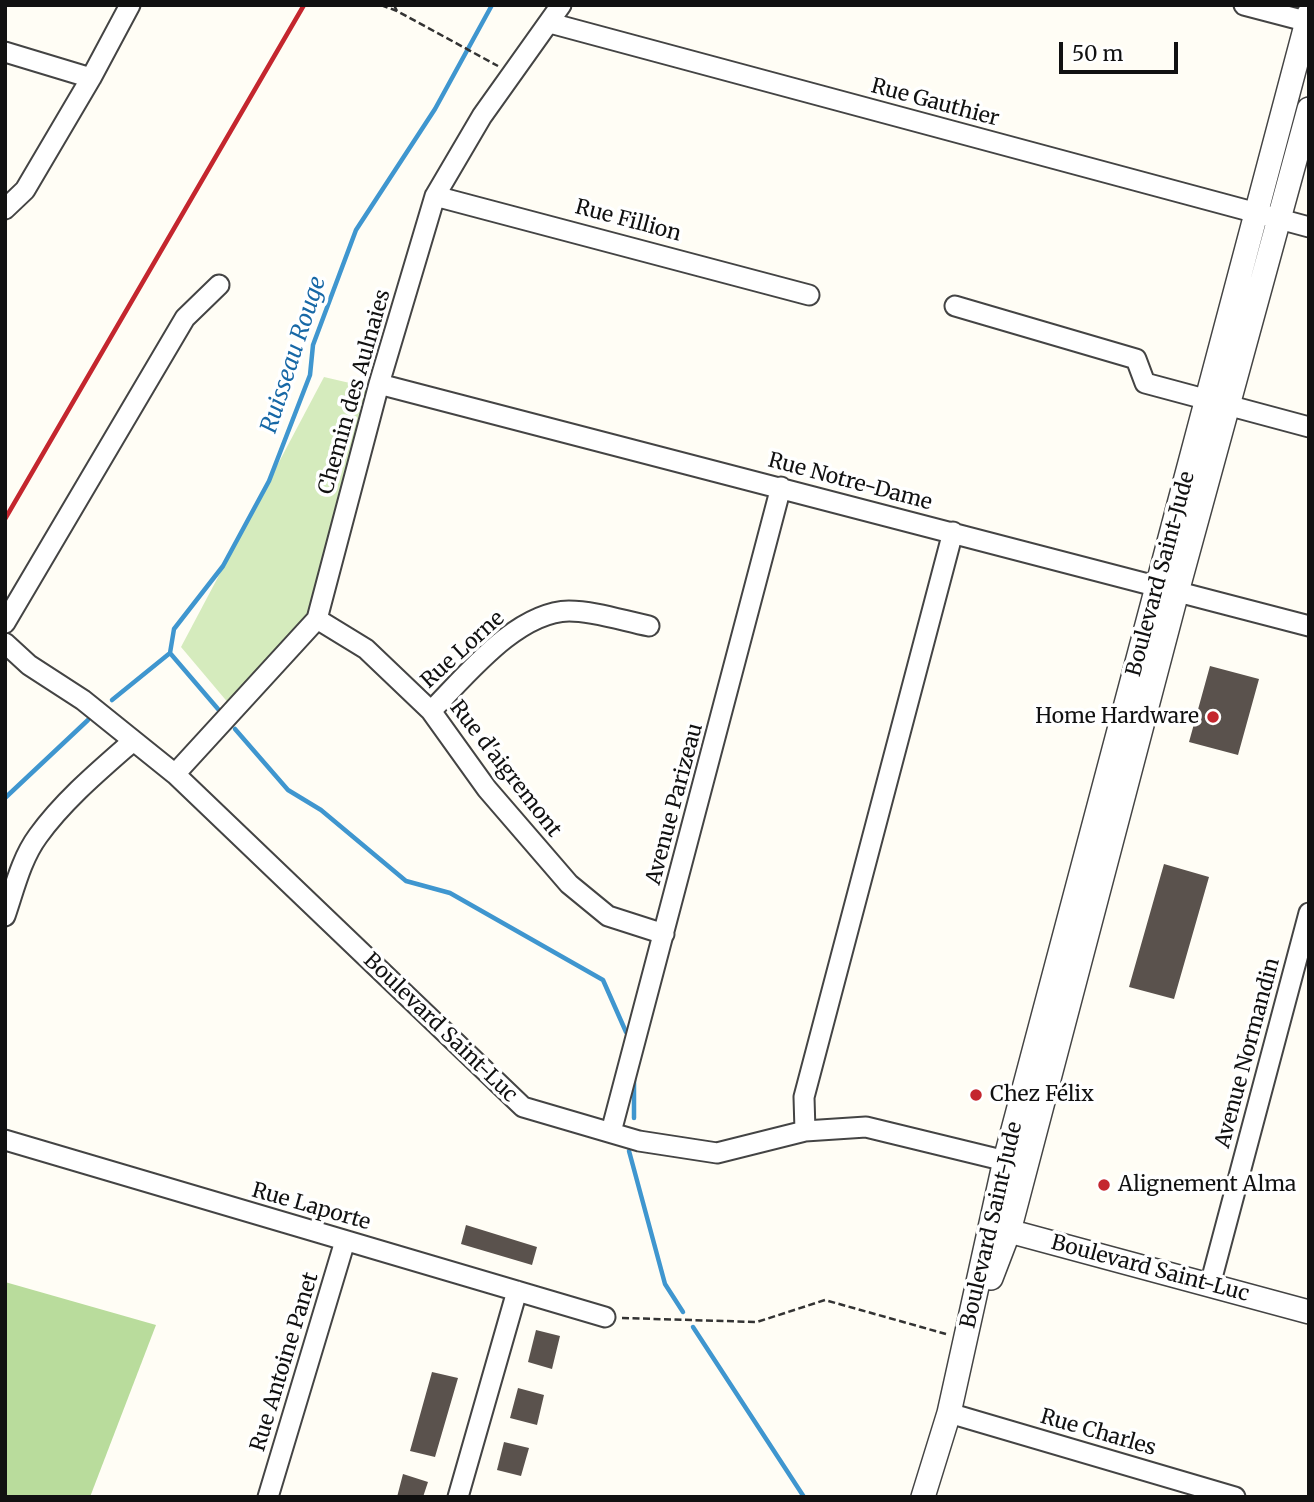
<!DOCTYPE html>
<meta charset="utf-8">
<style>
body{margin:0}
#map{position:relative;width:1314px;height:1502px;overflow:hidden;background:#fffdf5;font-family:Merriweather,serif}
canvas{display:block}
.frame{position:absolute;inset:0;border:7px solid #111;pointer-events:none}
.scale{position:absolute;left:1059px;top:42px;width:119px;height:32px;box-sizing:border-box;border:4px solid #111;border-top:0;padding-left:9px;font-size:21px;line-height:24px;white-space:nowrap;color:#111;-webkit-text-stroke:5px #fff;paint-order:stroke}
</style>
<div id="map">
<canvas width="1314" height="1502"></canvas>
<div class="frame"></div>
<div class="scale">50 m</div>
</div>
<script>
const context = document.querySelector('canvas').getContext('2d');
context.lineJoin = 'round';
function paint(path, color) {
  context.fillStyle = color;
  context.fill(path, 'evenodd');
}
function strokePath(path, color, width, dash) {
  context.strokeStyle = color;
  context.lineWidth = width;
  context.lineCap = dash ? 'butt' : 'round';
  context.setLineDash(dash || []);
  context.stroke(path);
}
function write(font, color, halo, rows, align = 'center') {
  context.font = font + ' Merriweather,serif';
  context.lineWidth = 7;
  context.setLineDash([]);
  context.textBaseline = 'middle';
  context.strokeStyle = halo;
  context.fillStyle = color;
  for (const [text, x, y, turn = 0] of rows) {
    context.save();
    context.translate(x, y);
    context.rotate((+turn || 0) * Math.PI / 180);
    context.textAlign = isNaN(turn) ? turn : align;
    if (halo) context.strokeText(text, 0, 0);
    context.fillText(text, 0, 0);
    context.restore();
  }
}
paint(new Path2D(`
 M 324,377 L 367,387 L 317,619 L 235,711 L 181,647 Z`), '#d5ebbd');
paint(new Path2D(`
 M 5,1282 L 156,1325 L 90,1497 L 5,1497 Z`), '#b9dc9c');
strokePath(new Path2D(`
 M 170,653 L 218,709
 M 112,700 L 170,653 L 174,629 L 223,566 L 269,481 L 310,375 L 313,345 L 356,230 L 435,109 L 492,5
 M 235,729 L 288,790 L 321,810 L 406,881 L 450,893 L 603,980 L 626,1032
 M 5,798 L 88,720
 M 634,1077 L 634,1118
 M 629,1151 L 665,1284 L 683,1312
 M 693,1327 L 804,1497`), '#3f96cf', 4.5);
paint(new Path2D(`
 M 1210,666 L 1259,679 L 1238,755 L 1189,742 Z
 M 1164,864 L 1209,877 L 1174,999 L 1129,987 Z
 M 466,1225 L 537,1247 L 532,1265 L 461,1244 Z
 M 536,1330 L 560,1336 L 552,1369 L 528,1362 Z
 M 432,1372 L 458,1378 L 435,1457 L 410,1451 Z
 M 518,1388 L 544,1395 L 537,1425 L 510,1418 Z
 M 504,1442 L 529,1448 L 521,1476 L 497,1470 Z
 M 403,1474 L 428,1482 L 423,1497 L 397,1497 Z`), '#5a524d');
const minor = new Path2D(`
 M 1244,5 L 1309,22
 M 550,23 L 1309,227
 M 5,52 L 91,78
 M 435,196 L 809,295
 M 5,209 L 25,190 L 91,78 L 130,5
 M 955,306 L 1136,359 L 1145,383 L 1309,427
 M 379,384 L 1309,626
 M 317,619 L 366,649 L 431,711 L 487,789 L 569,884 L 608,916 L 664,934
 M 5,623 L 185,318 L 219,285
 M 5,643 L 29,665 L 83,700 L 175,774 L 523,1107 L 639,1141 L 717,1153 L 805,1131 L 866,1127 L 1018,1164
 M 431,711 C 466,676 516,612 569,611 C 594,611 624,621 649,626
 M 175,774 L 317,619 L 379,384 L 435,196 L 482,116 L 561,5
 M 5,916 C 14,890 21,859 38,836 C 64,800 100,770 133,741
 M 805,1131 L 804,1097 L 953,532
 M 611,1132 L 781,487
 M 5,1140 L 605,1317
 M 1210,1285 L 1309,913
 M 949,1413 L 1235,1497
 M 268,1497 L 345,1241
 M 458,1497 L 517,1291`);
const tertiary = new Path2D(`
 M 994,1227 L 1309,1312
 M 991,1278 L 1009,1231 L 1177,592 L 1309,109
 M 923,1497 L 949,1413 L 1005,1160 L 1309,14`);
strokePath(minor, '#444', 23);
strokePath(tertiary, '#444', 26);
strokePath(new Path2D(`
 M 381,5 L 397,11
 M 394,5 L 397,11 L 498,66
 M 622,1318 L 757,1322 L 825,1300 L 946,1334`), '#333', 2.5, [7, 3.5]);
strokePath(minor, '#fff', 19);
strokePath(tertiary, '#fff', 23);
strokePath(new Path2D(`
 M 5,519 L 304,5`), '#c4262e', 4.5);
for (const [x, y, r, color] of [
 [1213,717,7,"#c4262e"],
 [976,1095,7,"#c4262e"],
 [1104,1185,7,"#c4262e"]
]) {
  const dot = new Path2D();
  dot.arc(x, y, r, 0, 2 * Math.PI);
  context.fillStyle = color;
  context.fill(dot);
  strokePath(dot, '#fff', 2.5);
}
write('21px', '#111', '#fff', [
 ["Rue Gauthier",935,103,15],
 ["Rue Fillion",628,221,15],
 ["Chemin des Aulnaies",355,392,-74],
 ["Rue Notre-Dame",850,482,15],
 ["Boulevard Saint-Jude",1161,574,-75],
 ["Rue Lorne",463,650,-42],
 ["Rue d'aigremont",505,769,52],
 ["Avenue Parizeau",675,804,-75],
 ["Boulevard Saint-Luc",440,1028,44],
 ["Avenue Normandin",1248,1053,-75],
 ["Rue Laporte",311,1207,16],
 ["Boulevard Saint-Jude",992,1225,-77],
 ["Boulevard Saint-Luc",1150,1269,15],
 ["Rue Antoine Panet",285,1362,-73],
 ["Rue Charles",1098,1433,16]
]);
write('21px', '#111', '#fff', [
 ["Home Hardware",1199,717,"right"],
 ["Chez Félix",990,1095],
 ["Alignement Alma",1118,1185]
], 'left');
write('italic 23px', '#1768a6', '#fff', [
 ["Ruisseau Rouge",294,355,-72]
]);
</script>
